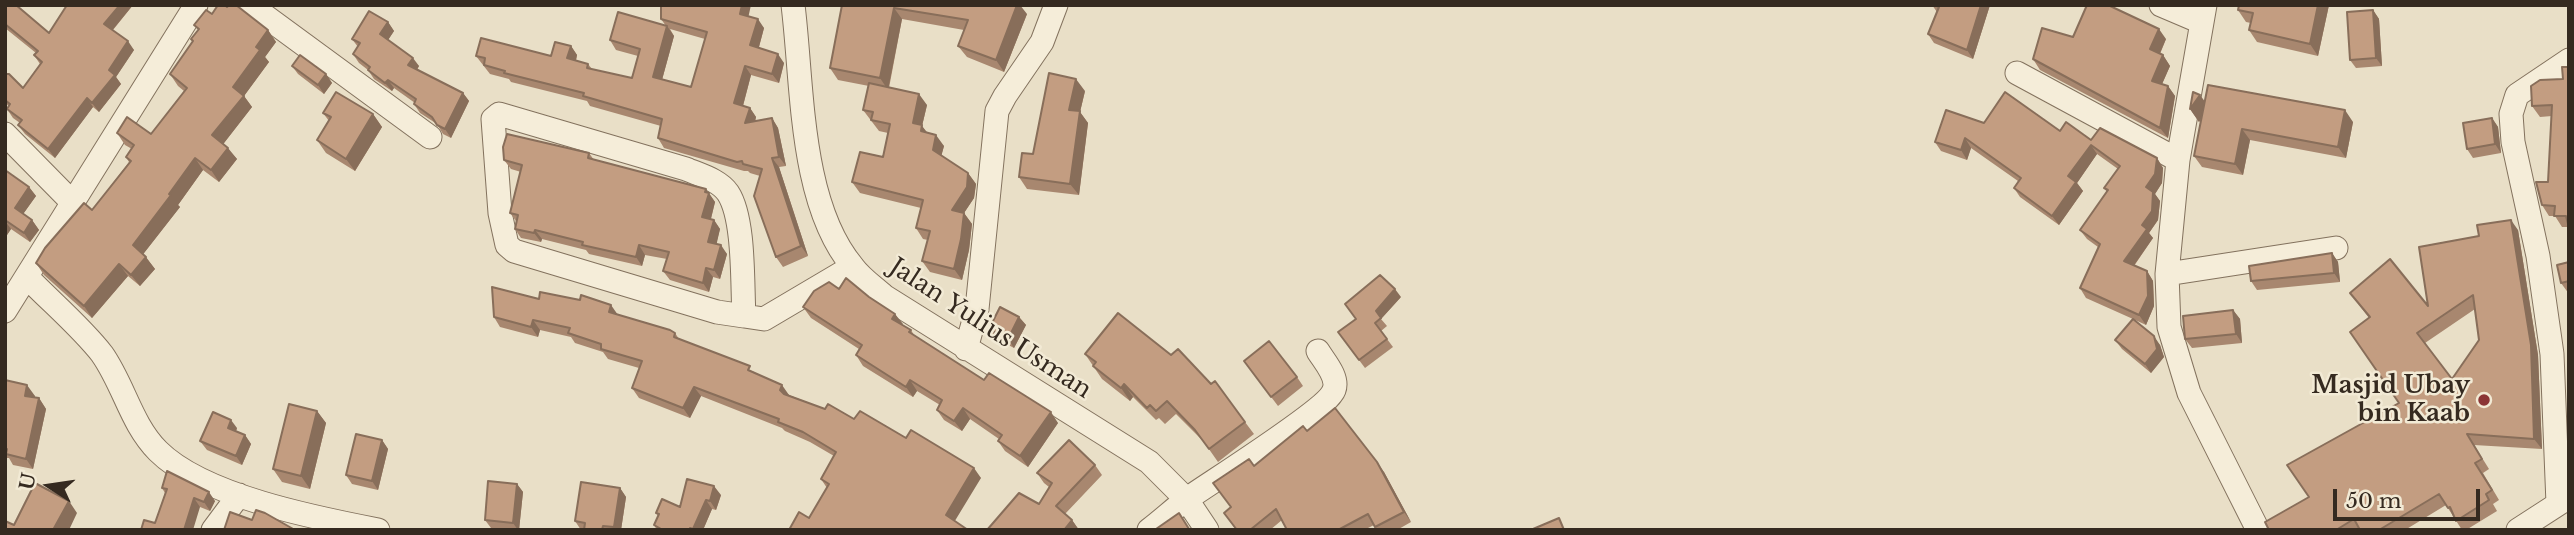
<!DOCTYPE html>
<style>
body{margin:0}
#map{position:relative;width:2574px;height:535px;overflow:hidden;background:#e9dfc7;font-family:"Libre Baskerville",serif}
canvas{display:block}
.frame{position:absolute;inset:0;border:7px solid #352a20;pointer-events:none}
.north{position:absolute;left:14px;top:451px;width:70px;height:70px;-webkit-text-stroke:5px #f2ead5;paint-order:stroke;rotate:282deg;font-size:19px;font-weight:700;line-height:28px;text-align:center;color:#352a20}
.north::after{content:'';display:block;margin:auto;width:24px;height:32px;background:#352a20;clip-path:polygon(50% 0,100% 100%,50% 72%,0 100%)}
.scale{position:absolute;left:2333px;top:489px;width:147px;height:32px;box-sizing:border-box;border:4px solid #352a20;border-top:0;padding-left:9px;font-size:21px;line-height:24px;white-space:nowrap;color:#352a20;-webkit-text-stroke:5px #f2ead5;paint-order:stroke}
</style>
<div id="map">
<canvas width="2574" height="535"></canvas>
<div class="frame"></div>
<div class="north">U</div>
<div class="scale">50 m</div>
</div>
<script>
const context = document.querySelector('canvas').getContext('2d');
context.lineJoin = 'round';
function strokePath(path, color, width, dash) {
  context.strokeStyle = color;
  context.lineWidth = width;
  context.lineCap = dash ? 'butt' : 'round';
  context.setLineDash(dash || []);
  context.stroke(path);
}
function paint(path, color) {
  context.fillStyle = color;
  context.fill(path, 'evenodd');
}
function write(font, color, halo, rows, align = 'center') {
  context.font = font + ' "Libre Baskerville",serif';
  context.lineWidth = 5;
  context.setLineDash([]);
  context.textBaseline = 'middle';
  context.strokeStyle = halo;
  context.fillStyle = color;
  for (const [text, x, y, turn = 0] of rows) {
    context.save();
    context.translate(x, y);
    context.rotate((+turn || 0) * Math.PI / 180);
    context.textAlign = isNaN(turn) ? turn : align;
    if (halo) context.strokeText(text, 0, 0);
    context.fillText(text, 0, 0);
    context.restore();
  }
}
const minor = new Path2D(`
 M 250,5 L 430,137
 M 793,5 C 803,85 799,203 853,267 C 861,278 874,287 884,296 L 1149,462 L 1187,500 L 1207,530
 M 2161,5 L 2201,22
 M 2205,5 L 2178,160 L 2167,274 L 2169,327 L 2189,393 L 2258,530
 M 2017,73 L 2178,160
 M 499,114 L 686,169 C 700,175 719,180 728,193 C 745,219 742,285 744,316 L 717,312 L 514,251 L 507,245 L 500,213 L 493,119 Z
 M 5,134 L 72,202
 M 2167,274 L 2336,248
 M 27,277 C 50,301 82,328 102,354 C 124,385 131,424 158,451 C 203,496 316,518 378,530
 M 5,311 L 196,5
 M 744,316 L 764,319 L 852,267
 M 966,349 L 977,309 L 997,111 L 1005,96 L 1042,42 L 1056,5
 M 2558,504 L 2552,354 L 2538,256 L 2513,142 L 2511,114 L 2517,95 L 2569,60
 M 213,530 L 239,495
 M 1149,530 C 1162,520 1174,509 1187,499 C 1211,482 1328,409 1334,390 C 1339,377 1324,361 1318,351
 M 2518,530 L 2569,497`);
strokePath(minor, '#83725e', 25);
strokePath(minor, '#f5edd9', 23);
paint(new Path2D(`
 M 5,5 L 49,33 L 67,5 L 133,5 L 113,30 L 134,50 L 116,77 L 121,84 L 99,112 L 93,107 L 55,158 L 25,134 L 18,125 L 20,123 L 13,118 L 7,109 L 9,106 L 5,103 L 5,74 L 23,88 L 40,64 L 34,55 L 36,53 L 5,28 Z
 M 842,5 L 1027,14 L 1004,72 L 967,57 L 958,46 L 964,30 L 902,19 L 889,88 L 927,105 L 922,126 L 927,133 L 944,146 L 941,156 L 968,173 L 976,184 L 974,198 L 964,213 L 972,224 L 969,250 L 962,280 L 930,272 L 922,261 L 928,240 L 923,239 L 916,228 L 921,208 L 860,193 L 852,182 L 883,157 L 888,133 L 879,131 L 863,110 L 869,86 L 838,80 L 830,68 Z
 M 1932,5 L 1990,5 L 1973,59 L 1934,43 L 1928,34 L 1937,12 Z
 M 2329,5 L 2318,56 L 2257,42 L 2249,30 L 2251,23 L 2246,22 L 2238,10 Z
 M 2373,10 L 2379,19 L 2382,66 L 2356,68 L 2350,60 Z
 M 212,14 L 268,30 L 276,42 L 265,57 L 269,62 L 244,96 L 252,107 L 223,144 L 237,159 L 219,182 L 203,170 L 178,205 L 180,207 L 143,254 L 155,269 L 140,286 L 128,276 L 92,318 L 44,275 L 36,263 L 92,210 L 129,162 L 126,157 L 132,149 L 125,145 L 117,133 L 151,134 L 184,91 L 178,86 L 170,74 L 193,42 L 191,39 L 198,30 L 194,25 Z
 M 748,16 L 764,28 L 759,47 L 784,63 L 779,83 L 751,75 L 743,106 L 750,108 L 756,117 L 755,122 L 772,118 L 778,128 L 786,166 L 779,167 L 808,256 L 783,267 L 776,257 L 760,176 L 750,173 L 748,171 L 744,171 L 664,148 L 658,138 L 661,126 L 590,106 L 587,101 L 511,82 L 509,79 L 490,74 L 476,56 L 551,56 L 571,46 L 577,55 L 576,61 L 588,64 L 592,69 L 632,78 L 638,56 L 616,50 L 610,40 L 666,26 L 661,19 ZM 670,29 L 705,39 L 691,87 L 662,80 L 674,36 Z
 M 388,22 L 394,31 L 388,40 L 419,66 L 417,70 L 463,93 L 469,101 L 451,138 L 443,134 L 437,124 L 420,113 L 414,104 L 415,103 L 394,88 L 392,91 L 374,79 L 368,70 L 359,63 L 353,54 L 358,47 L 352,39 Z
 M 2073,37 L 2166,39 L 2160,54 L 2163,55 L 2170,66 L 2162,84 L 2168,86 L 2175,96 L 2168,138 L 2040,70 L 2033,59 Z
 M 292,66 L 326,74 L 332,83 L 324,94 L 298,74 Z
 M 2563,79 L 2569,227 L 2562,227 L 2555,216 L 2549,216 L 2542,205 L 2548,182 L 2552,116 L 2540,117 L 2532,106 Z
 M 1085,91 L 1080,112 L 1088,123 L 1079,195 L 1027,189 L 1019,177 L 1033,154 Z
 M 2205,101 L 2353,122 L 2346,158 L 2250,140 L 2243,175 L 2202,167 L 2194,156 L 2201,119 L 2199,122 L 2190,109 Z
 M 323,113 L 373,114 L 382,127 L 355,171 L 326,153 L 317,140 L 329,121 Z
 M 2492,118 L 2498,127 L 2501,153 L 2473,158 L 2467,149 Z
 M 1984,123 L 2060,131 L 2157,158 L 2163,168 L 2162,183 L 2155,194 L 2160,201 L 2158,220 L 2149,233 L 2153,238 L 2134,266 L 2147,271 L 2153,281 L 2154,306 L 2146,325 L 2133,319 L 2160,345 L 2164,357 L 2151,373 L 2122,349 L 2115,340 L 2133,319 L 2086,298 L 2080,288 L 2098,247 L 2087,239 L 2080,230 L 2107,192 L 2104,188 L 2118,169 L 2097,154 L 2077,183 L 2083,191 L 2059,225 L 2020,197 L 2014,188 L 2018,181 L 1971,148 L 1967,160 L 1941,151 L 1935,142 Z
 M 589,153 L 594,160 L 706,189 L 715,202 L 711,219 L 714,220 L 720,229 L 716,244 L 727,254 L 720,279 L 713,277 L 709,292 L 670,280 L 663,271 L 667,259 L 645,255 L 642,266 L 589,254 L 586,250 L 542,239 L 541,242 L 521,238 L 515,229 L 516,221 L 510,213 L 521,172 L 511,169 L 504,160 Z
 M 5,170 L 29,187 L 36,196 L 23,214 L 32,220 L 39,230 L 30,242 L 11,229 L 5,238 Z
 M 2518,230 L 2538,355 L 2542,449 L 2474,445 L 2489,469 L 2483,473 L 2499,500 L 2493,504 L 2497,511 L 2466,530 L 2462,530 L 2446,505 L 2405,530 L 2269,530 L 2309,497 L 2399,403 L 2369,318 L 2350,293 L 2428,306 ZM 2475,309 L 2479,340 L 2452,379 L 2425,343 Z
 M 2332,253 L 2338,262 L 2340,282 L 2257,290 L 2251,281 Z
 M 2569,262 L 2569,294 L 2561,283 Z
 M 839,289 L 869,297 L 895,314 L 902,325 L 911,330 L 914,335 L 984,380 L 1058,423 L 1028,467 L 1005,451 L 998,441 L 999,439 L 970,419 L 962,431 L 944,420 L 937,410 L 940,405 L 917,391 L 913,397 L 863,366 L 856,355 L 859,349 L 811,318 L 803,307 Z
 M 1401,297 L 1381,319 L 1387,326 L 1381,331 L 1393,347 L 1365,368 L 1338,332 Z
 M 539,299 L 617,315 L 675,333 L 679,339 L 754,372 L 789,395 L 825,409 L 906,438 L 981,478 L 809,518 L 827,488 L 821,479 L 834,456 L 810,442 L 785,431 L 782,428 L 701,396 L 690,418 L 639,398 L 632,388 L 639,368 L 608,359 L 603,352 L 575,343 L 571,337 L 540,330 L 538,337 L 500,327 L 494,317 Z
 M 2233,310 L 2240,319 L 2242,343 L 2192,348 L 2185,339 Z
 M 1019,317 L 1026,325 L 1014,348 L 995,338 L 989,329 Z
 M 1085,354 L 1245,422 L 1254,434 L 1218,462 L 1204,442 L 1176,414 L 1165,424 L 1159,418 L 1156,420 L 1133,397 L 1130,401 L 1102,379 Z
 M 1244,361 L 1297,377 L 1303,386 L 1278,406 Z
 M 5,380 L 35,396 L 34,398 L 39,398 L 46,409 L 33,469 L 13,465 L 9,458 L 5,458 Z
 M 317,411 L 326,423 L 310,489 L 282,482 L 273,469 Z
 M 237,428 L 236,431 L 245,435 L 251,444 L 242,465 L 207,450 L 200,441 Z
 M 1307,431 L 1384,472 L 1411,522 L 1397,530 L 1377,530 L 1374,525 L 1364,530 L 1287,530 L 1282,520 L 1270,530 L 1236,530 L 1224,513 L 1231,508 L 1254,466 Z
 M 382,440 L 388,449 L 378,490 L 352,484 L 346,475 Z
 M 1095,465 L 1102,475 L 1065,514 L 1072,520 L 1079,530 L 987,530 L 1039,504 L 1049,487 L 1044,483 L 1037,473 Z
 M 517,484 L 523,492 L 519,530 L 491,528 L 485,520 Z
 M 162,488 L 215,501 L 210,511 L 200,507 L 155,523 L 165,493 Z
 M 620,488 L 626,497 L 621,530 L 581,530 L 575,521 Z
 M 721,495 L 716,510 L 712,509 L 703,530 L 657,530 L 654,525 L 658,516 L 656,513 Z`), '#a8876f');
paint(new Path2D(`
 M 120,5 L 133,5 L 110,33 L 104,24 Z
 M 742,5 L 751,5 L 747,23 L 740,14 Z
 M 1017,5 L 1020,5 L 1027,14 L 1004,72 L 996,60 Z
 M 1981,5 L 1990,5 L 1973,59 L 1967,50 Z
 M 2318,5 L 2329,5 L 2318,56 L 2310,44 Z
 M 894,8 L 902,19 L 888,90 L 880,78 Z
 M 2373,10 L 2379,19 L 2382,66 L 2376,58 Z
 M 758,19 L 764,28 L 757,54 L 750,45 Z
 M 388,22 L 394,31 L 386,43 L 380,34 Z
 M 667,26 L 674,36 L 660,87 L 653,77 Z
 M 2159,29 L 2166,39 L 2157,60 L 2150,49 Z
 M 268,30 L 276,42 L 265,57 L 269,62 L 244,96 L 252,107 L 221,147 L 212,135 L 233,87 L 256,47 Z
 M 128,41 L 134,50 L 116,77 L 121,84 L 99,112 L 92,103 L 109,70 Z
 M 571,46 L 577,55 L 574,68 L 567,58 Z
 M 778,54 L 784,63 L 779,83 L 772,74 Z
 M 2163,55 L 2170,66 L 2159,91 L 2152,81 Z
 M 413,58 L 419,66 L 414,74 L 408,65 Z
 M 745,66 L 751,75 L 741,113 L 734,103 Z
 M 326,74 L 332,83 L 324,94 L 318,85 Z
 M 1076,79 L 1085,91 L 1080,112 L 1088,123 L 1079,195 L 1070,184 L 1069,110 Z
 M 388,80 L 394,88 L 392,91 L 385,83 Z
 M 2168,86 L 2175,96 L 2168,138 L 2160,128 Z
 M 463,93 L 469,101 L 451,138 L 445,129 Z
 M 919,94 L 927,105 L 922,126 L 930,136 L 928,142 L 913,123 Z
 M 2200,95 L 2209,107 L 2199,122 L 2190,109 Z
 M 87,98 L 93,107 L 55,158 L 48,149 Z
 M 750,108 L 756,117 L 752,133 L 745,123 Z
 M 2345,110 L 2353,122 L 2346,158 L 2338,147 Z
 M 373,114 L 382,127 L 355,171 L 346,159 Z
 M 772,118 L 778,128 L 786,166 L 779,157 Z
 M 2492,118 L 2498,127 L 2501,153 L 2495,144 Z
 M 2242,129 L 2250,140 L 2243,175 L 2235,164 Z
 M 936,135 L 944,146 L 940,161 L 933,150 Z
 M 1965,138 L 1971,148 L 1967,160 L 1961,150 Z
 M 2091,145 L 2097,154 L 2077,183 L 2083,191 L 2059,225 L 2052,216 L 2068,176 Z
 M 228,148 L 237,159 L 219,182 L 211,170 Z
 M 195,158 L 203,170 L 178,205 L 180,207 L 141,257 L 133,245 Z
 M 772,158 L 779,167 L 808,256 L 801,246 Z
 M 2157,158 L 2163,168 L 2162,183 L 2155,194 L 2160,201 L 2158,220 L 2149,233 L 2153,238 L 2130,271 L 2124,261 L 2142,225 L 2146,187 Z
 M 968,173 L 976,184 L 974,198 L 964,213 L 972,224 L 969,250 L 962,280 L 954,269 L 952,210 Z
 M 29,187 L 36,196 L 21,217 L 15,208 Z
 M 706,189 L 715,202 L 709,226 L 702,217 Z
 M 32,220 L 39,230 L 30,242 L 24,233 Z
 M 714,220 L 720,229 L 715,251 L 708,242 Z
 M 2511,220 L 2518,230 L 2538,355 L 2542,449 L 2534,439 Z
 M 5,221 L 11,229 L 5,238 Z
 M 535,230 L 542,239 L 541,242 L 534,233 Z
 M 639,245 L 645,255 L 642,266 L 636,257 Z
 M 721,245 L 727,254 L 720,279 L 714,270 Z
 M 2332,253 L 2338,262 L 2340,282 L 2334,273 Z
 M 146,257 L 155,269 L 140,286 L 131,275 Z
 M 119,264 L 128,276 L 92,318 L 84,306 Z
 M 706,268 L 713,277 L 709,292 L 703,283 Z
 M 2147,271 L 2153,281 L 2154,306 L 2146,325 L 2139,315 Z
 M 1395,289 L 1401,297 L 1381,319 L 1376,311 Z
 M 611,305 L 618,315 L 609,312 Z
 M 2233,310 L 2240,319 L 2242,343 L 2236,334 Z
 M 895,314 L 903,324 L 900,329 L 892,319 Z
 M 1019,317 L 1026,325 L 1014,348 L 1008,339 Z
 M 533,320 L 540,330 L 538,337 L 531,327 Z
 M 2154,336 L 2160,345 L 2164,357 L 2151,373 L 2145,364 Z
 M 910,380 L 917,391 L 913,397 L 906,387 Z
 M 1124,384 L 1133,397 L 1130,401 L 1121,388 Z
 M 27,385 L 35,396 L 33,406 L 25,396 Z
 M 782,385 L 789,395 L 787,400 L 780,390 Z
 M 694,387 L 701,396 L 690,418 L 683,408 Z
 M 39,398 L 46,409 L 33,469 L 26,459 Z
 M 963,408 L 970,419 L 962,431 L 954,421 Z
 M 317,411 L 326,423 L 310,489 L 301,476 Z
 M 1051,412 L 1058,423 L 1028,467 L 1020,456 Z
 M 231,420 L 237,428 L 234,437 L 228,428 Z
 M 245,435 L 251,444 L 242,465 L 236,456 Z
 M 382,440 L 388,449 L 378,490 L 372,481 Z
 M 1377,462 L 1384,472 L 1411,522 L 1404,512 Z
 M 974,468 L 981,478 L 953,524 L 946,515 Z
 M 517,484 L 523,492 L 519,530 L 518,530 L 513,523 Z
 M 714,486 L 721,495 L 716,510 L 710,501 Z
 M 620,488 L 626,497 L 621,530 L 616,530 L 614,527 Z
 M 209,492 L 215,501 L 210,511 L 204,502 Z
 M 194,498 L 200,507 L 193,530 L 184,530 Z
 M 706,500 L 712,509 L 703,530 L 693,530 Z
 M 69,501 L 77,513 L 69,530 L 53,530 Z
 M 1072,520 L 1079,530 L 1064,530 Z`), '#886e5a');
const building = new Path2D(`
 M 5,5 L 16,5 L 49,33 L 67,5 L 120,5 L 104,24 L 128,41 L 109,70 L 115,75 L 92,103 L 87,98 L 48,149 L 18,125 L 22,120 L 7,109 L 10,104 L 5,100 L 5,74 L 9,74 L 23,88 L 42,62 L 34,55 L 38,51 L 5,24 Z
 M 218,5 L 225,5 L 227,7 L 229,5 L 236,5 L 268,30 L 256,47 L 260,50 L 233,87 L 244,96 L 212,135 L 228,148 L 211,170 L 195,158 L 169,194 L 171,195 L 133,245 L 146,257 L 131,275 L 119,264 L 84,306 L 36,263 L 45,248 L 84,203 L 92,210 L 131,161 L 126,157 L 134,145 L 117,133 L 127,117 L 151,134 L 187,88 L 170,74 L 193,41 L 191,39 L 199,29 L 194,25 L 206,10 L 212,14 Z
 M 661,5 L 742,5 L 740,14 L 758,19 L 750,45 L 778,54 L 772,74 L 745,66 L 734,103 L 750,108 L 745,123 L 772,118 L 779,157 L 772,158 L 801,246 L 776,257 L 754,196 L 762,169 L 743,164 L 742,161 L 737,162 L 658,138 L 662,119 L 583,96 L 584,93 L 504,73 L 505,71 L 484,65 L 485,58 L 476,56 L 481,38 L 551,56 L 555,42 L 571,46 L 567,58 L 588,64 L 587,68 L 632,78 L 640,49 L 610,40 L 618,12 L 667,26 L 653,77 L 691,87 L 707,32 L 661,19 Z
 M 842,5 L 1017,5 L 996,60 L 958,46 L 968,20 L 894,8 L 880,78 L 830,68 Z
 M 1935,5 L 1981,5 L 1967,50 L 1928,34 L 1939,7 Z
 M 2087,5 L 2108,5 L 2159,29 L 2150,49 L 2163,55 L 2152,81 L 2168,86 L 2160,128 L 2033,59 L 2042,28 L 2073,37 Z
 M 2239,5 L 2318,5 L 2310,44 L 2249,30 L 2253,13 L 2238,10 Z
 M 2373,10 L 2376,58 L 2350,60 L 2347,12 Z
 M 369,11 L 388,22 L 380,34 L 413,58 L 408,65 L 463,93 L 445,129 L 437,125 L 432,117 L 414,104 L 416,99 L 388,80 L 385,83 L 368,70 L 370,67 L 353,54 L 360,43 L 352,39 Z
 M 300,55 L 326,74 L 318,85 L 292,66 Z
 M 2562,67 L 2569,67 L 2569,228 L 2566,216 L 2554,216 L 2555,206 L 2542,205 L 2536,182 L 2548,182 L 2552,105 L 2532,106 L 2531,86 L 2540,80 L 2563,79 Z
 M 1049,73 L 1076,79 L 1069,110 L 1080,111 L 1070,184 L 1019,177 L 1022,153 L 1033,154 Z
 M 869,83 L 919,94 L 913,123 L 922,125 L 921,131 L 936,135 L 933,150 L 968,173 L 967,187 L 952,210 L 964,213 L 961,239 L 954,269 L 922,261 L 930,231 L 916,228 L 923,200 L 852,182 L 860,152 L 883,157 L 890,124 L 871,120 L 873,112 L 863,110 Z
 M 2208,85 L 2345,110 L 2338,147 L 2242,129 L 2235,164 L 2194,156 Z
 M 336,92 L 373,114 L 346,159 L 317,140 L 331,117 L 323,113 Z
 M 2005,92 L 2060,131 L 2066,122 L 2091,140 L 2100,128 L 2157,158 L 2155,174 L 2146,187 L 2153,192 L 2152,211 L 2142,225 L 2147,229 L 2124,261 L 2147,271 L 2148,296 L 2139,315 L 2080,288 L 2100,244 L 2080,230 L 2108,190 L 2104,188 L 2120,166 L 2091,145 L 2068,176 L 2076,182 L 2052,216 L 2014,188 L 2021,178 L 1965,138 L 1961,150 L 1935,142 L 1946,110 L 1984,123 Z
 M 2193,92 L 2200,95 L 2190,109 Z
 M 2492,118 L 2495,144 L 2467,149 L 2463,123 Z
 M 507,134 L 589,153 L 588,158 L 706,189 L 705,192 L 709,193 L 702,217 L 714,220 L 708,242 L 721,245 L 714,270 L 706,268 L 703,283 L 663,271 L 669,252 L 639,245 L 636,257 L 582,245 L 583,242 L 535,230 L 534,233 L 515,229 L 518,215 L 510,213 L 522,165 L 504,160 L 503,147 Z
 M 5,170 L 29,187 L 15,208 L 32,220 L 24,233 L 5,220 Z
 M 2511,220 L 2531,345 L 2534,439 L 2467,434 L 2482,459 L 2475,463 L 2492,490 L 2486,494 L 2489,500 L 2456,521 L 2450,507 L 2448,508 L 2439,494 L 2379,530 L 2360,530 L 2354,519 L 2336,530 L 2269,530 L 2265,522 L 2309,497 L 2287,465 L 2399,403 L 2350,332 L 2370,317 L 2350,293 L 2390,259 L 2428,306 L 2419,247 L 2479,236 L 2477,225 ZM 2473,295 L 2479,340 L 2452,379 L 2417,333 Z
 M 2332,253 L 2334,273 L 2251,281 L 2249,266 Z
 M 2569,262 L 2569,281 L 2561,283 L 2557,265 Z
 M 1380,275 L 1395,289 L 1376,311 L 1381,318 L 1375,323 L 1387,339 L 1359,360 L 1338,332 L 1356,319 L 1345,304 Z
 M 846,278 L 869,297 L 895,314 L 892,319 L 911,330 L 909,332 L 984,380 L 989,373 L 1051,412 L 1020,456 L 998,441 L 1002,435 L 963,408 L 954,421 L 937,410 L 942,400 L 910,380 L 906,387 L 856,355 L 862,345 L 803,307 L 814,291 L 829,282 L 839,289 Z
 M 492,287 L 539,299 L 540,292 L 580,300 L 581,295 L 611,305 L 609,312 L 670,330 L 675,333 L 674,337 L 750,366 L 748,370 L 782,385 L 780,390 L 784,394 L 825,409 L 828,404 L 854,419 L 860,411 L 906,438 L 911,430 L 974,468 L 946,515 L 968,530 L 789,530 L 799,512 L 809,518 L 829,484 L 821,479 L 836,452 L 803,432 L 778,422 L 779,419 L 694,387 L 683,408 L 632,388 L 642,361 L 601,349 L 601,344 L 568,333 L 570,328 L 533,320 L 531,327 L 494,317 Z
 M 1000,307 L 1019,317 L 1008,339 L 989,329 Z
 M 2233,310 L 2236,334 L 2185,339 L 2183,316 Z
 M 1118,313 L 1171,355 L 1178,349 L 1211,384 L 1215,381 L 1245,422 L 1209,449 L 1195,430 L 1167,401 L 1156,411 L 1150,405 L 1147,408 L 1124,384 L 1121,388 L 1093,366 L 1096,362 L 1085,354 Z
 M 2133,319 L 2154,336 L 2157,349 L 2145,364 L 2115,340 Z
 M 1269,341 L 1297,377 L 1271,397 L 1244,361 Z
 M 5,380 L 27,385 L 25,396 L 39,398 L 26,459 L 6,454 L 7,449 L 5,449 Z
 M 289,404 L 317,411 L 301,476 L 273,469 Z
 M 1335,408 L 1377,462 L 1404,512 L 1375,527 L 1368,514 L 1338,530 L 1287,530 L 1276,509 L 1250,530 L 1237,530 L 1224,513 L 1231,507 L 1213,483 L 1249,459 L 1254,466 L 1303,426 L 1307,431 Z
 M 213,412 L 231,420 L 228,428 L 245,435 L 236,456 L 200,441 Z
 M 356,434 L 382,440 L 372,481 L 346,475 Z
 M 1069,440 L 1095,465 L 1056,506 L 1072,520 L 1064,530 L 987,530 L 1019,493 L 1039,504 L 1052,483 L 1037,473 Z
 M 167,471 L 209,492 L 204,502 L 194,498 L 184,530 L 141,530 L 144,520 L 155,523 L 167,489 L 162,488 Z
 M 687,479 L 714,486 L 710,501 L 706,500 L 693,529 L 690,528 L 689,530 L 663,530 L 654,525 L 659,514 L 656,513 L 662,499 L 680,507 Z
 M 488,481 L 517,484 L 513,523 L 485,520 Z
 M 581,482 L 620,488 L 614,527 L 603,526 L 602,530 L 584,530 L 585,523 L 575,521 Z
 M 35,483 L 69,501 L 53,530 L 5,530 L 5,521 L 14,525 Z
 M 256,510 L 265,513 L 295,530 L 224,530 L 230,512 L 252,520 Z
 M 1179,513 L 1189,529 L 1157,530 L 1156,529 Z
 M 1559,518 L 1564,530 L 1533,530 L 1533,529 Z`);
paint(building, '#c39d81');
strokePath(building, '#886e5a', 2);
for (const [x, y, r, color] of [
 [2484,400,7,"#8b3535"]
]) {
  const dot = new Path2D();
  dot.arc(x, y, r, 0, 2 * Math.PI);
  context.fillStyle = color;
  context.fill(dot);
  strokePath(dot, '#f2ead5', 2.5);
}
write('24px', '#352a20', '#f2ead5', [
 ["Jalan Yulius Usman",990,329,33]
]);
write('bold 24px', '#352a20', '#f2ead5', [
 ["Masjid Ubay",2470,386],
 ["bin Kaab",2470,414]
], 'right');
</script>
